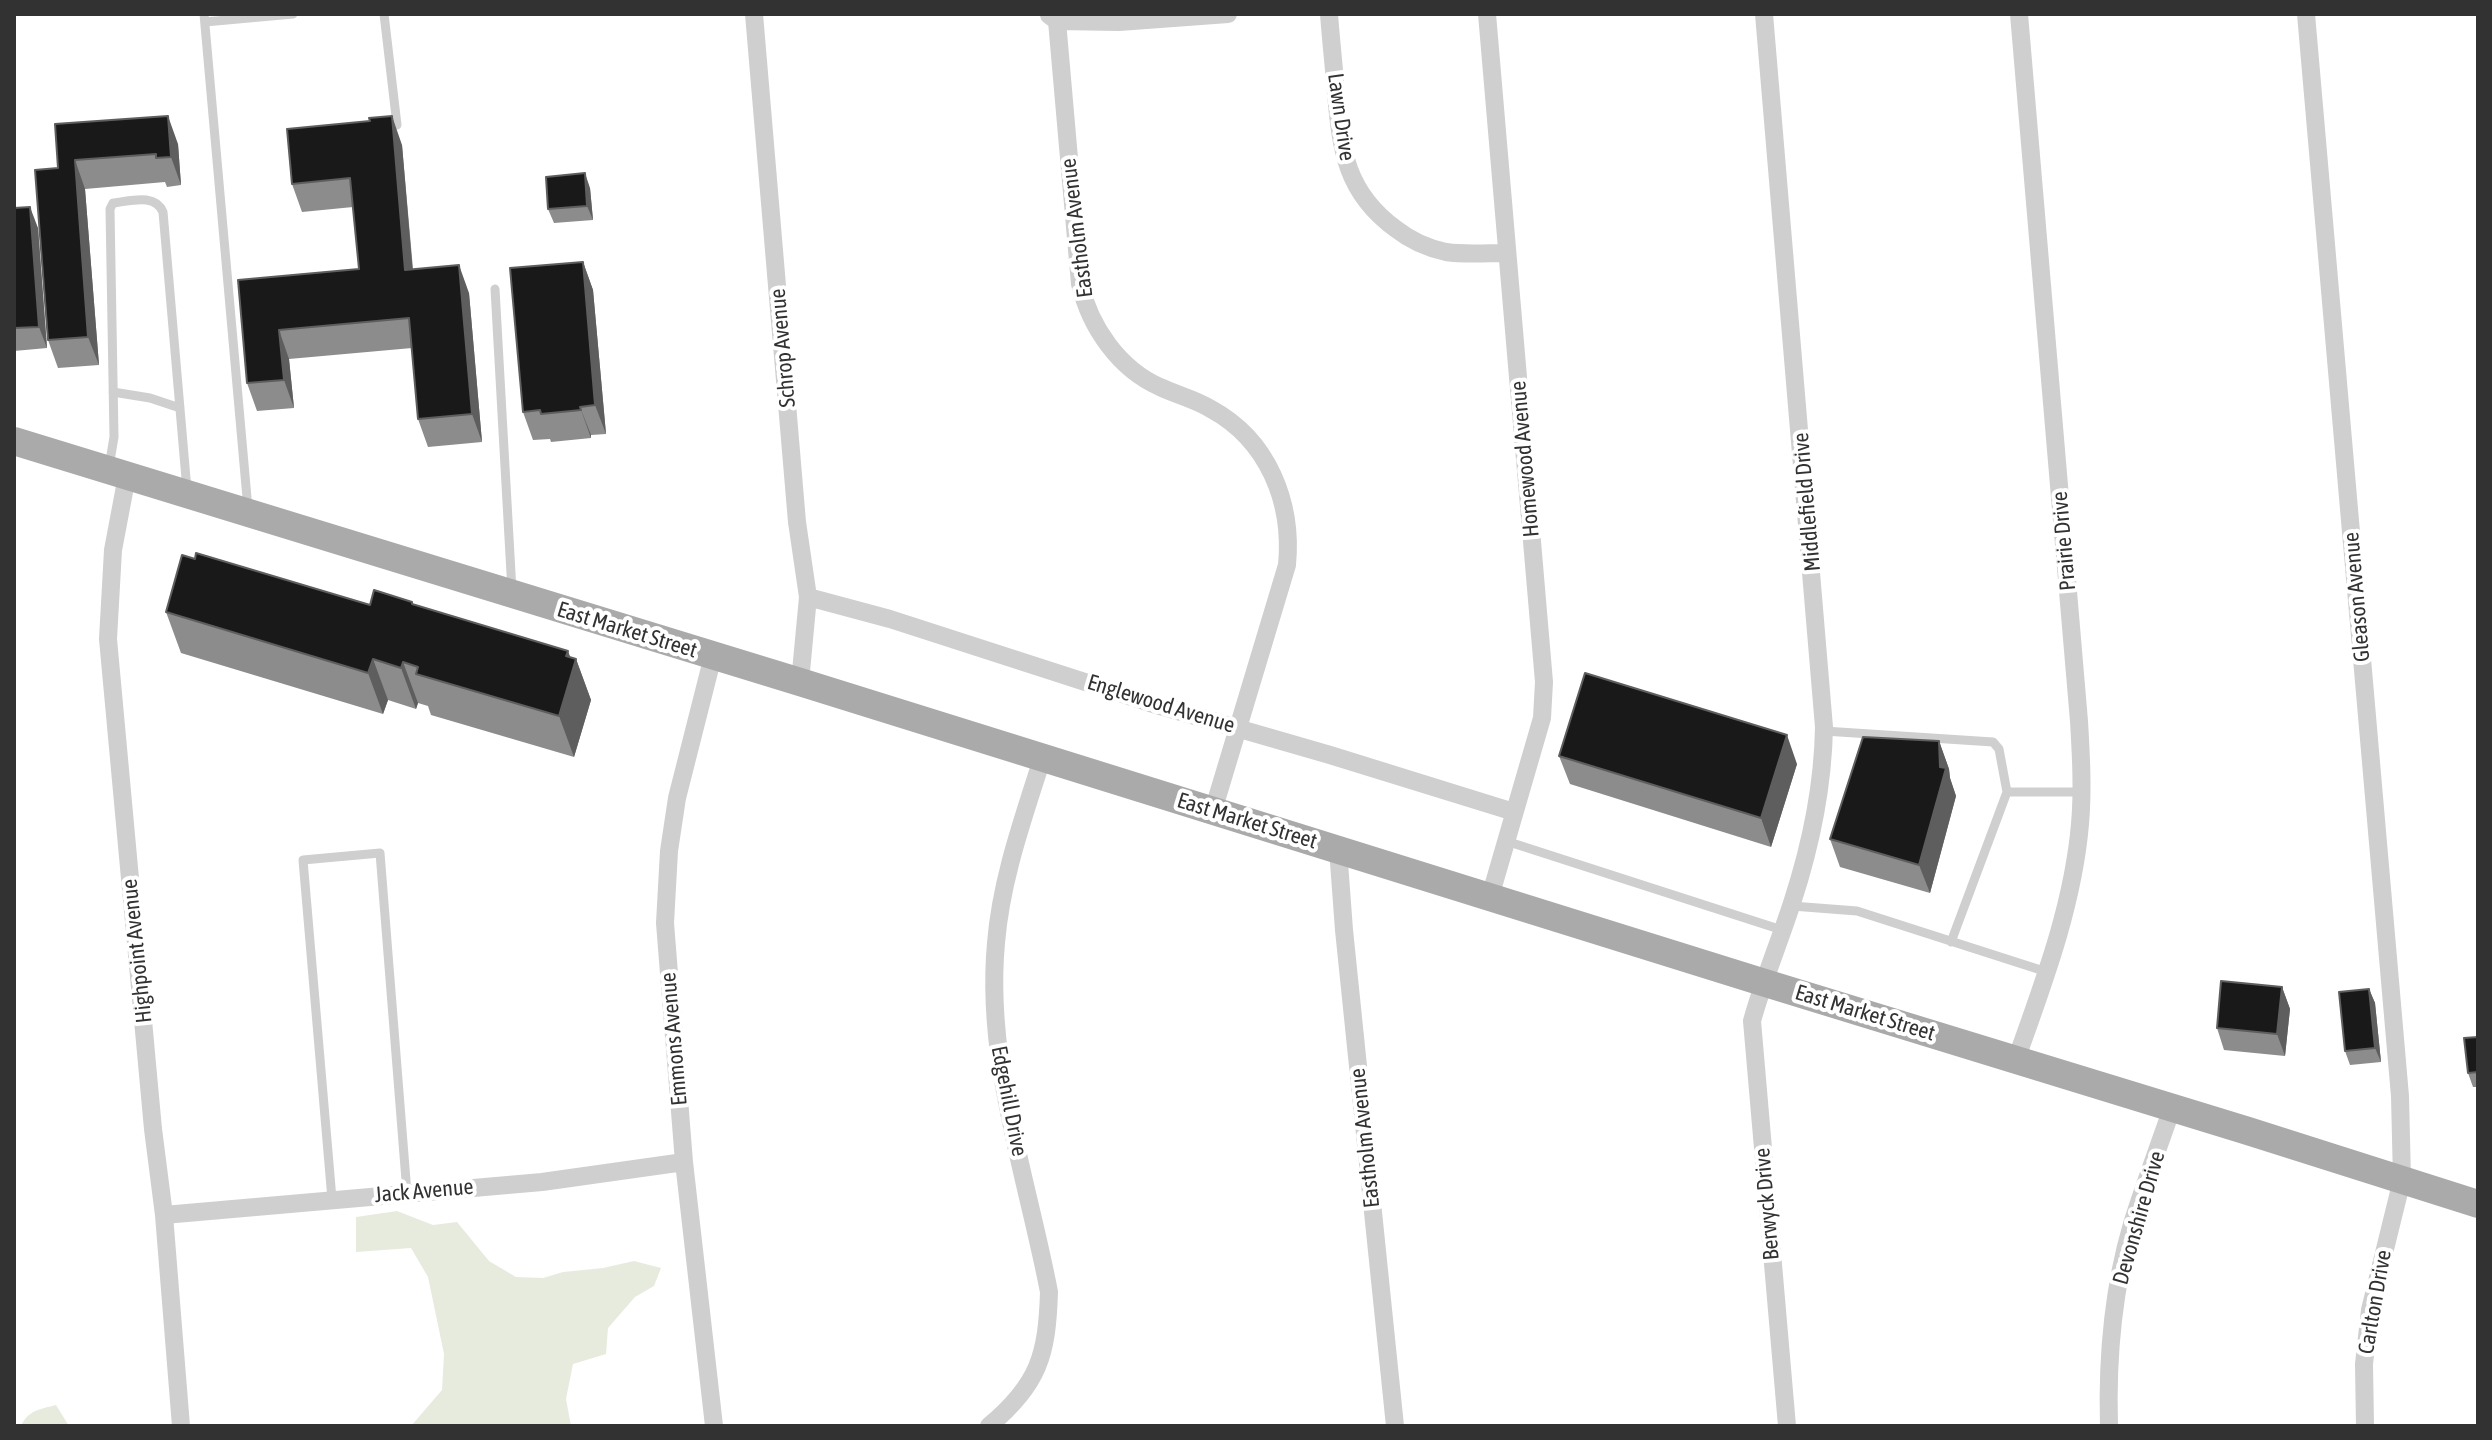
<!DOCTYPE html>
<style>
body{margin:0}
#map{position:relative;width:2492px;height:1440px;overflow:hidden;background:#fff;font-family:"Asap Condensed",sans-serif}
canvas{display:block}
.frame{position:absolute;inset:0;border:16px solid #323232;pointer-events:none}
</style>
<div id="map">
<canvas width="2492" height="1440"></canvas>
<div class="frame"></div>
</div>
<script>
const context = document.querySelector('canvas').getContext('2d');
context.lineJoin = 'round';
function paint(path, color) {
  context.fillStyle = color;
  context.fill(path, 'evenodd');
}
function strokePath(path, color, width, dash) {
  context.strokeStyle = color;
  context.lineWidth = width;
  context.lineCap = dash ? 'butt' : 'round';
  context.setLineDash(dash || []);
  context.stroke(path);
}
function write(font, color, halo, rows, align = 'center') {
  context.font = font + ' "Asap Condensed",sans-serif';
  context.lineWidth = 8;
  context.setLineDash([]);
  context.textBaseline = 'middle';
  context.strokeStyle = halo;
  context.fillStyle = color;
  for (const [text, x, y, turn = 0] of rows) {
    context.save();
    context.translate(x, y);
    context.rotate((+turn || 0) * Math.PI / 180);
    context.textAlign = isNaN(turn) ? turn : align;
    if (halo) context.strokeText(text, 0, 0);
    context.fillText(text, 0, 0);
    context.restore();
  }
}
paint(new Path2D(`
 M 397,1211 L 433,1225 L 457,1222 L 489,1261 L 516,1277 L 543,1278 L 563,1272 L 603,1268 L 634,1261 L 661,1268 L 654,1286 L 635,1297 L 608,1328 L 606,1354 L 573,1364 L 566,1399 L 571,1426 L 411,1426 L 442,1390 L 444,1354 L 428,1277 L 411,1248 L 356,1252 L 356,1217 Z
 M 56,1405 L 69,1426 L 21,1426 C 28,1410 41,1409 56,1405 Z`), '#e7ebde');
strokePath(new Path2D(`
 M 204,14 L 248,509
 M 384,14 L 397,125
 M 205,22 L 293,14
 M 495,289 L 512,591
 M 113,392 L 150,398 L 180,408
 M 109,467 L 114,437 L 110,209 L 113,203 C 131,201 155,193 163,212 L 187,490
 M 1824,731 L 1993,742 L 1999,749 L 2007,792
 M 1506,841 L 1782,930
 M 1792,906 L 1857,911 L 2047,972
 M 1951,942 L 2007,792 L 2081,792
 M 332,1199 L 303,860 L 380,853 L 407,1193`), '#cfcfcf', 9);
strokePath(new Path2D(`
 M 754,14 L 797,522 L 808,597 L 800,682
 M 1329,14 C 1331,41 1334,67 1336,94 C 1341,150 1346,193 1396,229 C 1410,240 1427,248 1446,252 C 1465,255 1488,253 1507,253
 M 1487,14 L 1544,682 L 1542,718 L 1490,897
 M 1764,14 L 1824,727 C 1823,788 1811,845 1792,903 C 1779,943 1763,981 1752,1021 L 1787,1426
 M 2306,14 L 2400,1096 L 2402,1180 L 2370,1310 L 2364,1364 L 2365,1426
 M 1049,15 L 1057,21 L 1119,22 L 1228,14
 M 1057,21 L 1080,284 C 1090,327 1119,369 1160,387 C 1177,395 1195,399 1211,409 C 1268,440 1293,502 1287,565 L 1213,811
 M 127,476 L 113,550 L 108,639 L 153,1129 L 164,1215 L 181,1426
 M 808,597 L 890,619 L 1150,703 L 1330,755 L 1514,812
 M 713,656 L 677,798 L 669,851 L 665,923 L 684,1162 L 714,1426
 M 1338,849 L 1344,930 L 1395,1426
 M 2016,1060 C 2043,984 2073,906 2080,824 C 2083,790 2081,755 2079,721 L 2019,14
 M 164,1215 L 542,1182 L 684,1162
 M 989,1426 C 1039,1384 1047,1355 1049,1292 C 1027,1177 985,1061 996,943 C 1001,880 1023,819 1042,759
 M 2109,1426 C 2107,1359 2113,1289 2132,1224 C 2144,1185 2159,1146 2172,1108`), '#cfcfcf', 18);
strokePath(new Path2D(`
 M 14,441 L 800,682 L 1762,982 L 2248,1131 L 2478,1204`), '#aaa', 28);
paint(new Path2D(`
 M 55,124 L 178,144 L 181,185 L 167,187 L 165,182 L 85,189 L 99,365 L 58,368 L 48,340 L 58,168 Z
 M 402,145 L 413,269 L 469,293 L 482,442 L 428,447 L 418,419 L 412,348 L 289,359 L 294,408 L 257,411 L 247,383 L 238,280 L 359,269 L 353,207 L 302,212 L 292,184 Z
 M 590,188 L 593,220 L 554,223 L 548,209 Z
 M 14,208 L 38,228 L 47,348 L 14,351 Z
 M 583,262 L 593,290 L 606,434 L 591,435 L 591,438 L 551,442 L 550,439 L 533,440 L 523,412 Z
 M 370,605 L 413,605 L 568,651 L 570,657 L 576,659 L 591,700 L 574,757 L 431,715 L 428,706 L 418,703 L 416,709 L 388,700 L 383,714 L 181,653 L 166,612 Z
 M 1939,741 L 1949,769 L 1950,778 L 1956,796 L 1930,893 L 1840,867 L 1830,839 Z
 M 1559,756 L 1797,764 L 1771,847 L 1570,784 Z
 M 2282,987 L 2290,1009 L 2285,1056 L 2224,1050 L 2217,1028 Z
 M 2369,989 L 2375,1003 L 2381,1062 L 2350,1065 L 2345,1051 Z
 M 2478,1037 L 2478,1087 L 2473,1087 L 2468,1073 Z`), '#8c8c8c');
paint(new Path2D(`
 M 168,116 L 178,144 L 181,185 L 171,157 Z
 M 392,116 L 402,145 L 415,298 L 405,270 Z
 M 75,160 L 85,189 L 99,365 L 88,337 Z
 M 585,173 L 590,188 L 593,220 L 587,206 Z
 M 30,207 L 38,228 L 47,348 L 39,327 Z
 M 583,262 L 593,290 L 606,434 L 595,405 Z
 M 459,265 L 469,293 L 482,442 L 472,414 Z
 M 279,330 L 289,359 L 294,408 L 284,380 Z
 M 580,407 L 591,435 L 591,438 L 581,410 Z
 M 568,651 L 574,668 L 576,659 L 591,700 L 574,757 L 559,716 L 566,656 Z
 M 373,659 L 388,700 L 383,714 L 368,673 Z
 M 403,662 L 418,703 L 416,709 L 401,668 Z
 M 1787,735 L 1797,764 L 1771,847 L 1761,818 Z
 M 1939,741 L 1949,769 L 1950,778 L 1956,796 L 1930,893 L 1919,865 Z
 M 2282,987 L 2290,1009 L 2285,1056 L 2277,1034 Z
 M 2369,989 L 2375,1003 L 2381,1062 L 2375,1048 Z`), '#5e5e5e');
const building = new Path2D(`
 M 168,116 L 171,157 L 156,158 L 156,154 L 75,160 L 88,337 L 48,340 L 35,170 L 58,168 L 55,124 Z
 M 392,116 L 405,270 L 459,265 L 472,414 L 418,419 L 409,318 L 279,330 L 284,380 L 247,383 L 238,280 L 359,269 L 350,178 L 292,184 L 287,129 L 370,121 L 369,118 Z
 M 585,173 L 587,206 L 548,209 L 546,177 Z
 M 30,207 L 39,327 L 14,328 L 14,208 Z
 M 583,262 L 595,405 L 580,407 L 581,410 L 541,414 L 540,410 L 523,412 L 510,268 Z
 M 196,553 L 370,605 L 374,590 L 412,602 L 412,604 L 568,651 L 566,656 L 576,659 L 559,716 L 416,674 L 418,667 L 403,662 L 401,668 L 373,659 L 368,673 L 166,612 L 182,555 L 195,559 Z
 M 1585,673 L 1787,735 L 1761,818 L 1559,756 Z
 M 1863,737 L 1939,741 L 1940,767 L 1946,768 L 1919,865 L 1830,839 Z
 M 2221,981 L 2282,987 L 2277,1034 L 2217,1028 Z
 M 2369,989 L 2375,1048 L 2345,1051 L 2339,992 Z
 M 2478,1037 L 2478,1072 L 2468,1073 L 2464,1038 Z`);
paint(building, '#191919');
strokePath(building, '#5e5e5e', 2);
write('22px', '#323232', '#fff', [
 ["Lawn Drive",1341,117,82],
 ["Eastholm Avenue",1077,228,-97],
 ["Schrop Avenue",783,348,-95],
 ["Homewood Avenue",1525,459,-95],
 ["Middlefield Drive",1807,502,-95],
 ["Prairie Drive",2064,541,-95],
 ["Gleason Avenue",2357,597,-95],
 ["East Market Street",627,630,17],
 ["Englewood Avenue",1161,704,17],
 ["East Market Street",1247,821,17],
 ["Highpoint Avenue",137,951,-96],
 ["East Market Street",1865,1013,17],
 ["Emmons Avenue",674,1039,-95],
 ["Edgehill Drive",1009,1101,79],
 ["Eastholm Avenue",1365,1138,-96],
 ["Jack Avenue",424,1191,-5],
 ["Berwyck Drive",1767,1204,-95],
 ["Devonshire Drive",2139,1218,-74],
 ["Carlton Drive",2375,1302,-80]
]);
</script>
